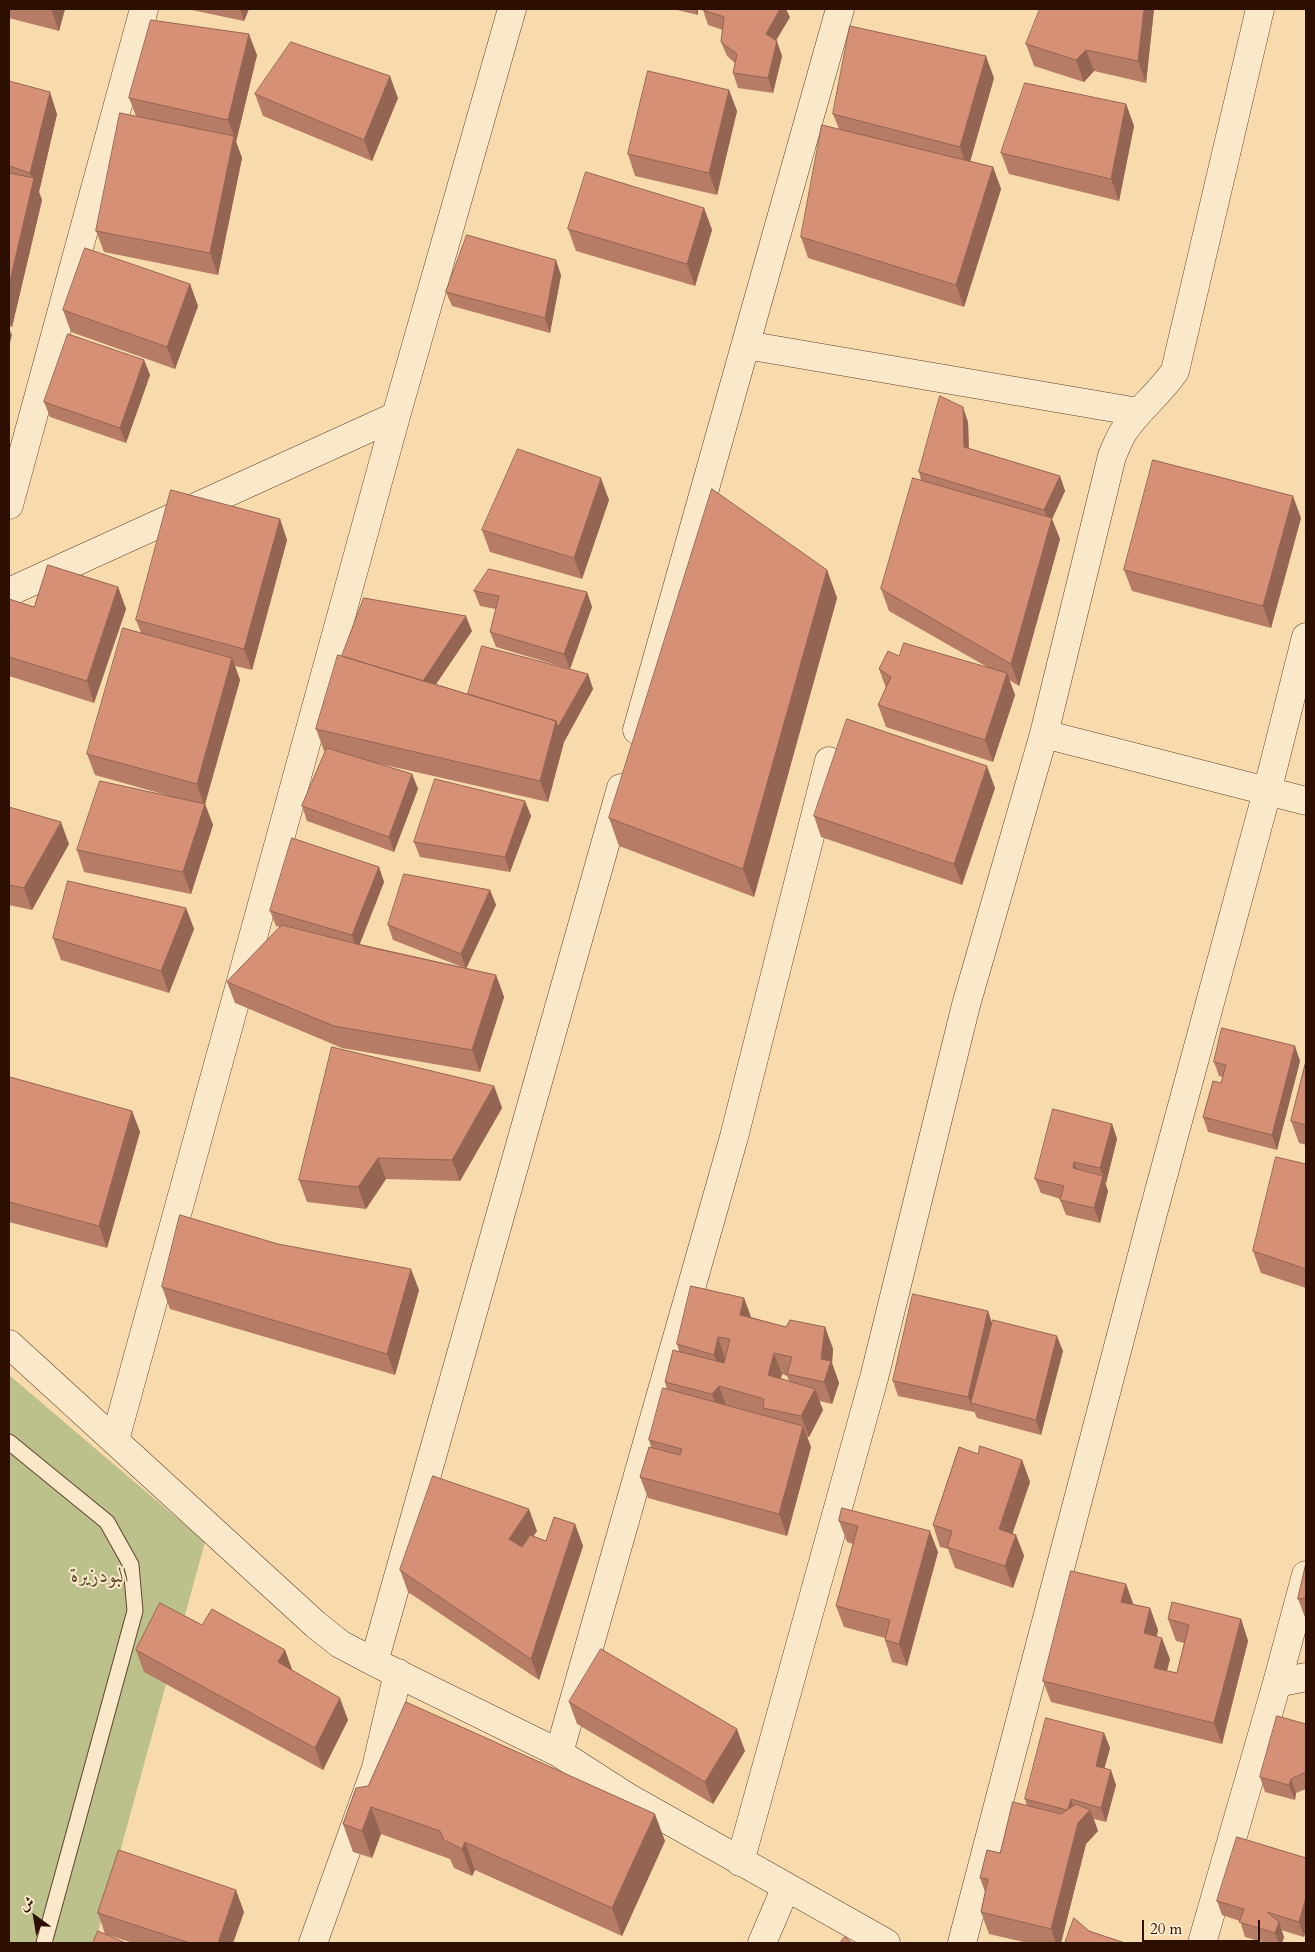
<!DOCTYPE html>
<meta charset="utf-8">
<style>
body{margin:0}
#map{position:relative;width:1315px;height:1952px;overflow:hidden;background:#f7dbad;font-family:Cardo,Amiri,serif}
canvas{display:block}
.frame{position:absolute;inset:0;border:10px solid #2c0f00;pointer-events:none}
.north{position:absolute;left:10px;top:1892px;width:50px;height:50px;-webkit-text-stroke:4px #fae8ca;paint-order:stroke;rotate:328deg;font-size:14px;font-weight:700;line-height:20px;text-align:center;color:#2c0f00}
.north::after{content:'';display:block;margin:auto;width:18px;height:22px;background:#2c0f00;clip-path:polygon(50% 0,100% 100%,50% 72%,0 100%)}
.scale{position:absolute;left:1142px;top:1920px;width:118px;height:22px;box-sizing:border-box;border:2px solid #2c0f00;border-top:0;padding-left:6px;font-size:15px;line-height:18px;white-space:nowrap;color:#2c0f00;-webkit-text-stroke:4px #fae8ca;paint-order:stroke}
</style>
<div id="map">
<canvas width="1315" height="1952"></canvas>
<div class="frame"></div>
<div class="north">ش</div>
<div class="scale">20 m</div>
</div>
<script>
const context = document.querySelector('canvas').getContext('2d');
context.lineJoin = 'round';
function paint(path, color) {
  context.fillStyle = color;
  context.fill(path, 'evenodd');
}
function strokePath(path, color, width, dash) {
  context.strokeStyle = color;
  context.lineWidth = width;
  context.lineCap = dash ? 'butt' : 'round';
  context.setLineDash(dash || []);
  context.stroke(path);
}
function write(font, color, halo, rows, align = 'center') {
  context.font = font + ' Cardo,Amiri,serif';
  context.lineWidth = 4;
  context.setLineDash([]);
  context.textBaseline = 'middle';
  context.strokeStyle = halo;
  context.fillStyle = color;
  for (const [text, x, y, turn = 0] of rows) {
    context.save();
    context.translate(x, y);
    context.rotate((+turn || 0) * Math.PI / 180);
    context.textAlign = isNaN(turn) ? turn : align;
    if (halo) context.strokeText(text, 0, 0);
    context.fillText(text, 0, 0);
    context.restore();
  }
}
paint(new Path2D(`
 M 9,1375 L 205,1542 L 95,1943 L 9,1943 Z`), '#bcc08a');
const service = new Path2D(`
 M 9,1442 L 107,1522 L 131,1565 L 135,1611 L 44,1943`);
const minor = new Path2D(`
 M 746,345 L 1138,412
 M 9,505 L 144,9
 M 9,592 L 396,416
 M 637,730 L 840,9
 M 1044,734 L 1306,801
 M 9,1344 L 315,1624 L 340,1644 L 374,1662 L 559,1753 L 629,1798 L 886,1943
 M 115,1440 L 396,416 L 512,9
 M 374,1662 L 621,788
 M 1277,1683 L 1306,1677
 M 559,1753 L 734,1137 L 829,761
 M 740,1862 L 874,1378 L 966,1005 L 1044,734 L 1112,456 C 1116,447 1120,436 1126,428 C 1141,407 1161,392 1175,371 L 1260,9
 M 313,1943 L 376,1768 L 398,1673
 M 762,1943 L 786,1887
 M 962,1943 L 1152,1217 L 1267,792 L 1306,637
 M 1202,1943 L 1277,1683 L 1306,1575`);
strokePath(service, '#5f422b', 17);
strokePath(minor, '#5f422b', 29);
strokePath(service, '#fae8ca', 15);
strokePath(minor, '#fae8ca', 28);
paint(new Path2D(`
 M 9,9 L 65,9 L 59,31 L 9,18 Z
 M 187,9 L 249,9 L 244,21 Z
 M 673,9 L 698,9 L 698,15 Z
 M 1154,9 L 1146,83 L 1094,71 L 1084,82 L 1034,66 L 1026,44 Z
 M 703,10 L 790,17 L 776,40 L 782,56 L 773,93 L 738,88 L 733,73 L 735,63 L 727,56 L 721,42 L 723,30 L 708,25 Z
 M 257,55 L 236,142 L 242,158 L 218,275 L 104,252 L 96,231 L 136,116 L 129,98 Z
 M 994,78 L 970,161 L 993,167 L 1001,189 L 964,307 L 808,258 L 801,237 L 839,129 L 833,114 Z
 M 9,81 L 57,114 L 39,192 L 42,200 L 12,327 L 9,326 Z
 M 729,90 L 737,111 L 717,195 L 635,176 L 628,154 Z
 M 255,94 L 398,98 L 372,161 L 263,116 Z
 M 1126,104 L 1134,126 L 1119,201 L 1009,174 L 1001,153 Z
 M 704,208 L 712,230 L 695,286 L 576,251 L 568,229 Z
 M 561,275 L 550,333 L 452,306 L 446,292 Z
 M 190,284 L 198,306 L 175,369 L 71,332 L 63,310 Z
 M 144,360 L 150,375 L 126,443 L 50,417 L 44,402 Z
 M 968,422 L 969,449 L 1060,476 L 1065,491 L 1052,519 L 1060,539 L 1019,686 L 1009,680 L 1015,695 L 993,762 L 886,727 L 878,705 L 886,688 L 879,669 L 899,656 L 989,668 L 889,611 L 881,589 L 921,480 L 919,472 Z
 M 609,500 L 582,579 L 490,552 L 482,530 Z
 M 1301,518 L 1271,628 L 1132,591 L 1124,570 Z
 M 280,519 L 287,540 L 252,670 L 235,666 L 240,680 L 205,804 L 213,825 L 191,894 L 84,872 L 77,850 L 166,795 L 95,775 L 87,754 L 141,633 L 136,620 Z
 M 827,570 L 837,598 L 754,897 L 619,846 L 609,818 Z
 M 118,587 L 126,609 L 94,703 L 9,676 L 9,599 L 34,607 Z
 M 474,591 L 587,592 L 592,607 L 570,669 L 496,647 L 490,632 L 496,609 L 480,606 Z
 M 472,631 L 436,684 L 468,694 L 588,674 L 593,689 L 564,742 L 548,802 L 376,763 L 412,774 L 418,789 L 394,852 L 307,821 L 302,806 L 326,751 L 324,751 L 316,729 L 342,656 Z
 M 995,788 L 962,885 L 821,837 L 814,816 Z
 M 525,801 L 531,816 L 510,872 L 420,857 L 414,842 Z
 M 9,807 L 69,844 L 32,910 L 9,905 Z
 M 379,867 L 384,882 L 360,944 L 462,967 L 393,940 L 388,925 L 490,890 L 496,905 L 466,968 L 496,975 L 504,997 L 480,1072 L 342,1048 L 235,1003 L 227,982 L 280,927 L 276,926 L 270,911 Z
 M 186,908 L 194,929 L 169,993 L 61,960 L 53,938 Z
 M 1300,1061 L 1277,1150 L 1208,1132 L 1203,1117 L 1221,1083 L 1223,1077 L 1219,1076 L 1214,1062 Z
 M 1306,1061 L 1306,1145 L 1299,1143 L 1291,1121 Z
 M 9,1081 L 132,1111 L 140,1132 L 107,1248 L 9,1222 Z
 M 494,1086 L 502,1108 L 460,1181 L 386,1179 L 366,1209 L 307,1202 L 299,1180 Z
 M 1112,1124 L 1117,1139 L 1106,1183 L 1105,1183 L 1108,1191 L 1100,1223 L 1066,1215 L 1060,1200 L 1061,1199 L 1041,1193 L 1035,1179 Z
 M 1306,1164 L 1306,1288 L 1261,1273 L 1253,1251 Z
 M 162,1287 L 419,1290 L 395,1375 L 170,1309 Z
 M 744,1298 L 751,1317 L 786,1327 L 825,1327 L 833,1349 L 832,1363 L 839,1383 L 832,1404 L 819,1401 L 823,1410 L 809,1437 L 807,1437 L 811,1447 L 787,1536 L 648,1498 L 640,1477 L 651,1447 L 649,1440 L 667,1390 L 665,1382 L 679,1351 L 677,1344 ZM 782,1374 L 787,1376 L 789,1381 L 781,1378 Z
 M 988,1311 L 992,1324 L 1063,1351 L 1041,1435 L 977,1418 L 974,1411 L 974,1412 L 898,1396 L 893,1381 Z
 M 978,1454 L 1022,1460 L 1030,1482 L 1012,1533 L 1016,1535 L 1024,1556 L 1013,1588 L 955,1568 L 948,1549 L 940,1547 L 933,1525 Z
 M 842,1508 L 938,1552 L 907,1666 L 892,1662 L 885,1640 L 885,1638 L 844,1627 L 836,1606 L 853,1544 L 847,1542 L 839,1521 Z
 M 575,1524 L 583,1546 L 539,1680 L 408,1592 L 400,1570 L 537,1531 L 533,1536 L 546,1541 Z
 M 1306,1563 L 1306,1620 L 1298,1599 Z
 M 1126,1584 L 1133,1604 L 1150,1608 L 1158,1630 L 1157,1636 L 1170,1659 L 1167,1671 L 1177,1673 L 1184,1643 L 1176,1641 L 1168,1619 L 1241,1619 L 1248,1641 L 1222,1744 L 1051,1702 L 1043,1681 Z
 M 202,1625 L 285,1650 L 292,1671 L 348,1720 L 323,1770 L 144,1672 L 136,1650 Z
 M 569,1702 L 745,1751 L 713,1804 L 577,1724 Z
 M 1306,1724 L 1306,1789 L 1296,1793 L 1295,1800 L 1265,1792 L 1260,1777 Z
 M 1104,1733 L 1110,1748 L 1104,1768 L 1116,1785 L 1106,1822 L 1094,1819 L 1098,1831 L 1086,1844 L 1061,1943 L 1028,1943 L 989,1934 L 981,1912 L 985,1892 L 980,1878 L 1000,1853 L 1027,1806 L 1025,1799 Z
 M 356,1788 L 665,1841 L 622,1936 L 475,1870 L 472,1876 L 454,1868 L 450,1859 L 381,1834 L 372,1858 L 353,1852 L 343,1824 Z
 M 1306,1858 L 1304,1937 L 1281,1930 L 1284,1937 L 1282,1943 L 1266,1943 L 1245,1937 L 1240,1921 L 1222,1915 L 1217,1901 Z
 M 244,1912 L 233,1943 L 133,1943 L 105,1934 L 98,1913 Z`), '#b77c65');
paint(new Path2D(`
 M 51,9 L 65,9 L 59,31 Z
 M 240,9 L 249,9 L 244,21 Z
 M 695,9 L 698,9 L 698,15 Z
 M 780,9 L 786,9 L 790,17 L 771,49 L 766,34 Z
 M 1144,9 L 1154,9 L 1146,83 L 1138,61 Z
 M 249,34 L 257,55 L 236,142 L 228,120 Z
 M 777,41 L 782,56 L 773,93 L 768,78 Z
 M 1086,50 L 1094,71 L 1084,82 L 1076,60 Z
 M 986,56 L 994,78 L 968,169 L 960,147 Z
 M 390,76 L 398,98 L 372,161 L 364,140 Z
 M 729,90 L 737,111 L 717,195 L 709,173 Z
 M 50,92 L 57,114 L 39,192 L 42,200 L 12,327 L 9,318 L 9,285 L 33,181 L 30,173 Z
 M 1126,104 L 1134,126 L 1119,201 L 1111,179 Z
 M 234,136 L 242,158 L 218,275 L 210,253 Z
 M 993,167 L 1001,189 L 964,307 L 956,285 Z
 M 704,208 L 712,230 L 695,286 L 687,264 Z
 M 556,260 L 561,275 L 550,333 L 545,318 Z
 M 190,284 L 198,306 L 175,369 L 167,347 Z
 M 9,328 L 12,335 L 9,347 Z
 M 144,360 L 150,375 L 126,443 L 120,428 Z
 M 963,407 L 968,422 L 969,462 L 964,447 Z
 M 1060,476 L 1065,491 L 1052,519 L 1060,539 L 1019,686 L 1011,664 L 1050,524 L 1044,510 Z
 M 601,478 L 609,500 L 582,579 L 574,558 Z
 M 1293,496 L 1301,518 L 1271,628 L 1263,606 Z
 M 280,519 L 287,540 L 252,670 L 244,649 Z
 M 827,570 L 837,598 L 754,897 L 743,869 Z
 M 118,587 L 126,609 L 94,703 L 87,681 Z
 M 587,592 L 592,607 L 570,669 L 564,654 Z
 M 466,616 L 472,631 L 428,696 L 423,681 Z
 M 232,658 L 240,680 L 205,804 L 213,825 L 191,894 L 183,872 L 204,805 L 197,784 Z
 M 1007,673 L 1015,695 L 993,762 L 985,740 Z
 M 588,674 L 593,689 L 564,742 L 548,802 L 540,781 L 556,721 Z
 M 987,766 L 995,788 L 962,885 L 954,864 Z
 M 412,774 L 418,789 L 394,852 L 389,837 Z
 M 525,801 L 531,816 L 510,872 L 505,857 Z
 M 61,822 L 69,844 L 32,910 L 24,888 Z
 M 379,867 L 384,882 L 357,950 L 352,935 Z
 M 490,890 L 496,905 L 466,969 L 461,954 Z
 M 186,908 L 194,929 L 169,993 L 161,971 Z
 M 496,975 L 504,997 L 480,1072 L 472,1050 Z
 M 1295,1046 L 1300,1061 L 1277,1150 L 1272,1135 Z
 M 494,1086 L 502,1108 L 460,1181 L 452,1160 Z
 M 132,1111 L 140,1132 L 107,1248 L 99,1226 Z
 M 1112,1124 L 1117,1139 L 1106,1183 L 1100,1168 Z
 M 378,1158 L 386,1179 L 366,1209 L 358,1187 Z
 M 1074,1162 L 1080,1177 L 1073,1168 Z
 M 1103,1176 L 1108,1191 L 1100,1223 L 1094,1208 Z
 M 411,1269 L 419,1290 L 395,1375 L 387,1354 Z
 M 744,1298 L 752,1320 L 740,1315 Z
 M 988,1311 L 993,1326 L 971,1403 L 974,1411 L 974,1412 L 968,1397 Z
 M 825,1327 L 833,1349 L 832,1363 L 839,1383 L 832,1404 L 824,1382 L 821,1359 Z
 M 1057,1336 L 1063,1351 L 1041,1435 L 1036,1420 Z
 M 718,1337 L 725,1359 L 722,1377 L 714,1355 Z
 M 774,1353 L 782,1374 L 776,1396 L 768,1375 Z
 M 719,1386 L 727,1408 L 720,1416 L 712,1394 Z
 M 815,1389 L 823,1410 L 809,1437 L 801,1416 Z
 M 803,1426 L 811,1447 L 787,1536 L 779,1514 Z
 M 1022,1460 L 1030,1482 L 1007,1550 L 999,1529 Z
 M 529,1509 L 537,1531 L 517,1560 L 509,1539 Z
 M 575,1524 L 583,1546 L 539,1680 L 531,1659 Z
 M 930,1531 L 938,1552 L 907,1666 L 899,1644 Z
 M 1016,1535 L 1024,1556 L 1013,1588 L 1005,1566 Z
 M 1126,1584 L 1134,1606 L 1121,1602 Z
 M 1150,1608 L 1158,1630 L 1152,1654 L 1144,1633 Z
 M 1241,1619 L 1248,1641 L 1222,1744 L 1214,1723 Z
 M 1162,1638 L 1170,1659 L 1162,1689 L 1154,1668 Z
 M 285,1650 L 293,1672 L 278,1662 Z
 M 340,1698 L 348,1720 L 323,1770 L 315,1748 Z
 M 737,1729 L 745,1751 L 713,1804 L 705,1782 Z
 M 1104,1733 L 1110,1748 L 1101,1781 L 1096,1766 Z
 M 1111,1770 L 1116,1785 L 1106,1822 L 1101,1808 Z
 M 1291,1779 L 1296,1793 L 1295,1800 L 1289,1785 Z
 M 1071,1799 L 1076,1814 L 1068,1810 Z
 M 371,1807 L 381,1834 L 372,1858 L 362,1831 Z
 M 1090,1810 L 1098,1831 L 1086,1844 L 1061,1943 L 1056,1943 L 1051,1929 L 1078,1823 Z
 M 655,1814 L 665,1841 L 622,1936 L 612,1908 Z
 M 465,1842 L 475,1870 L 472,1876 L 462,1849 Z
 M 236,1890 L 244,1912 L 233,1943 L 218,1943 Z
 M 1306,1897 L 1306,1930 L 1304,1937 L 1299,1922 Z
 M 1279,1922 L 1284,1937 L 1282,1943 L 1279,1943 L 1275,1933 Z`), '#956553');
const building = new Path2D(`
 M 703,9 L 780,9 L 766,34 L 777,41 L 768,78 L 733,73 L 737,54 L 721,42 L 724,17 L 703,10 Z
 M 1040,9 L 1144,9 L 1138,61 L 1086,50 L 1076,60 L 1026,44 Z
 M 151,20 L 249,34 L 228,120 L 129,98 Z
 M 850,26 L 986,56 L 960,147 L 833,114 Z
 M 291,42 L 390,76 L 364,140 L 255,94 Z
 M 648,71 L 729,90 L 709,173 L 628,154 Z
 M 9,81 L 50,92 L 30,173 L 9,166 Z
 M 1025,83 L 1126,104 L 1111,179 L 1001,153 Z
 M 120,113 L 234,136 L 210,253 L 96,231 Z
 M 822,125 L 993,167 L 956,285 L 801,237 Z
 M 586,172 L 704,208 L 687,264 L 568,229 Z
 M 9,173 L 34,178 L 9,285 Z
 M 467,235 L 556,260 L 545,318 L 446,292 Z
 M 85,248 L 190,284 L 167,347 L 63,310 Z
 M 68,334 L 144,360 L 120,428 L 44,402 Z
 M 940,396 L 963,407 L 964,447 L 1060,476 L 1044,510 L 919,472 Z
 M 518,449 L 601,478 L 574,558 L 482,530 Z
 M 1153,460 L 1293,496 L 1263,606 L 1124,570 Z
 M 913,478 L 1052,518 L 1011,664 L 881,589 Z
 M 712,489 L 827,570 L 743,869 L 609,818 Z
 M 171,490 L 280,519 L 244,649 L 136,620 Z
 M 48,565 L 118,587 L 87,681 L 9,657 L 9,628 L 10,626 L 9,626 L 9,599 L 34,607 Z
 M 489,569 L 587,592 L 564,654 L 490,632 L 499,596 L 474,591 Z
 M 364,598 L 466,616 L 423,681 L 342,656 Z
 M 123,628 L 232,658 L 197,784 L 87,754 Z
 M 904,643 L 1007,673 L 985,740 L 878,705 L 891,677 L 879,669 L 888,651 L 899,656 Z
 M 482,646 L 588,674 L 558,727 L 556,721 L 468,694 Z
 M 338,655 L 556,721 L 540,781 L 316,729 Z
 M 847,719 L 987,766 L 954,864 L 814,816 Z
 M 327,748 L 412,774 L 389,837 L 302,806 Z
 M 435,779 L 525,801 L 505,857 L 414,842 Z
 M 100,781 L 205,804 L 183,872 L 77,850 Z
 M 9,807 L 61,822 L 24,888 L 9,885 Z
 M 292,838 L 379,867 L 352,935 L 270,911 Z
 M 404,874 L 490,890 L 461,954 L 388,925 Z
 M 68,881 L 186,908 L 161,971 L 53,938 Z
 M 282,925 L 373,948 L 496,975 L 472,1050 L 334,1026 L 227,982 Z
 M 1222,1028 L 1295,1046 L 1272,1135 L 1203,1117 L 1213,1081 L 1221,1083 L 1226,1065 L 1214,1062 Z
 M 332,1047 L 494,1086 L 452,1160 L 378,1158 L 358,1187 L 299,1180 Z
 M 1306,1061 L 1306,1125 L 1291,1121 Z
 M 10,1077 L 132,1111 L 99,1226 L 9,1202 L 9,1081 Z
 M 1053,1109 L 1112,1124 L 1100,1168 L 1074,1162 L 1073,1168 L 1103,1176 L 1094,1208 L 1060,1200 L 1064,1186 L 1035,1179 Z
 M 1276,1157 L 1306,1164 L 1306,1269 L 1253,1251 Z
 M 180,1215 L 278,1244 L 411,1269 L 387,1354 L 162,1287 Z
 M 691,1286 L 744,1298 L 740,1315 L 786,1327 L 790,1320 L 825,1327 L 821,1359 L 831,1361 L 824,1382 L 787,1374 L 792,1357 L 774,1353 L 768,1375 L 815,1389 L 801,1416 L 763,1408 L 764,1399 L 719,1386 L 712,1394 L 665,1382 L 673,1350 L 724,1363 L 730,1339 L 718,1337 L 714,1355 L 677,1344 Z
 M 913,1294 L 988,1311 L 968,1397 L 893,1381 Z
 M 993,1320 L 1057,1336 L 1036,1420 L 971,1403 Z
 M 663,1388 L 803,1426 L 779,1514 L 640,1477 L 649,1447 L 680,1455 L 682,1449 L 649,1440 Z
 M 980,1446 L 1022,1460 L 999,1529 L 1016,1535 L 1005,1566 L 947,1547 L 952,1531 L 933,1525 L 959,1447 L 978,1454 Z
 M 433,1476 L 529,1509 L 509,1539 L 522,1547 L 530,1535 L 546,1541 L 554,1517 L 575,1524 L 531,1659 L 400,1570 Z
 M 842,1508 L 930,1531 L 899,1644 L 885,1640 L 890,1620 L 836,1606 L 858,1526 L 839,1521 Z
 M 1306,1563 L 1306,1598 L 1298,1599 Z
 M 1071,1571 L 1126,1584 L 1121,1602 L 1150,1608 L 1144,1633 L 1162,1638 L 1154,1668 L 1177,1673 L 1189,1625 L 1168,1619 L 1172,1602 L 1241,1619 L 1214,1723 L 1043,1681 Z
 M 160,1603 L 202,1625 L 212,1609 L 285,1650 L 278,1662 L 340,1698 L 315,1748 L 136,1650 Z
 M 601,1649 L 737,1729 L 705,1782 L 569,1702 Z
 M 406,1702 L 655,1814 L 612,1908 L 465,1842 L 462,1849 L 444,1840 L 440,1831 L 371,1807 L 362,1831 L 343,1824 L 356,1788 L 368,1786 Z
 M 1277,1716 L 1306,1724 L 1306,1772 L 1291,1779 L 1289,1785 L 1260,1777 Z
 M 1046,1718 L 1104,1733 L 1096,1766 L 1111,1770 L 1101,1808 L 1071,1799 L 1068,1809 L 1067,1810 L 1025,1799 Z
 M 1013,1802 L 1061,1814 L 1076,1804 L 1090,1810 L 1078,1823 L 1051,1929 L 981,1912 L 988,1879 L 980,1878 L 987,1850 L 1000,1853 Z
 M 1237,1837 L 1306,1858 L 1306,1897 L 1299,1922 L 1267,1912 L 1279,1922 L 1275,1933 L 1239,1922 L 1244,1909 L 1217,1901 Z
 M 119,1850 L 236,1890 L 218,1943 L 190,1943 L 98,1913 Z
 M 1074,1918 L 1089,1931 L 1125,1943 L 1065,1943 Z
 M 98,1931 L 126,1943 L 93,1943 Z
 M 845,1937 L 852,1943 L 840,1943 Z`);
paint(building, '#d59076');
strokePath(building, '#956553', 1);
write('italic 21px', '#5e4d30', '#fae8ca', [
 ["البودزيرة",100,1577]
]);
</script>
